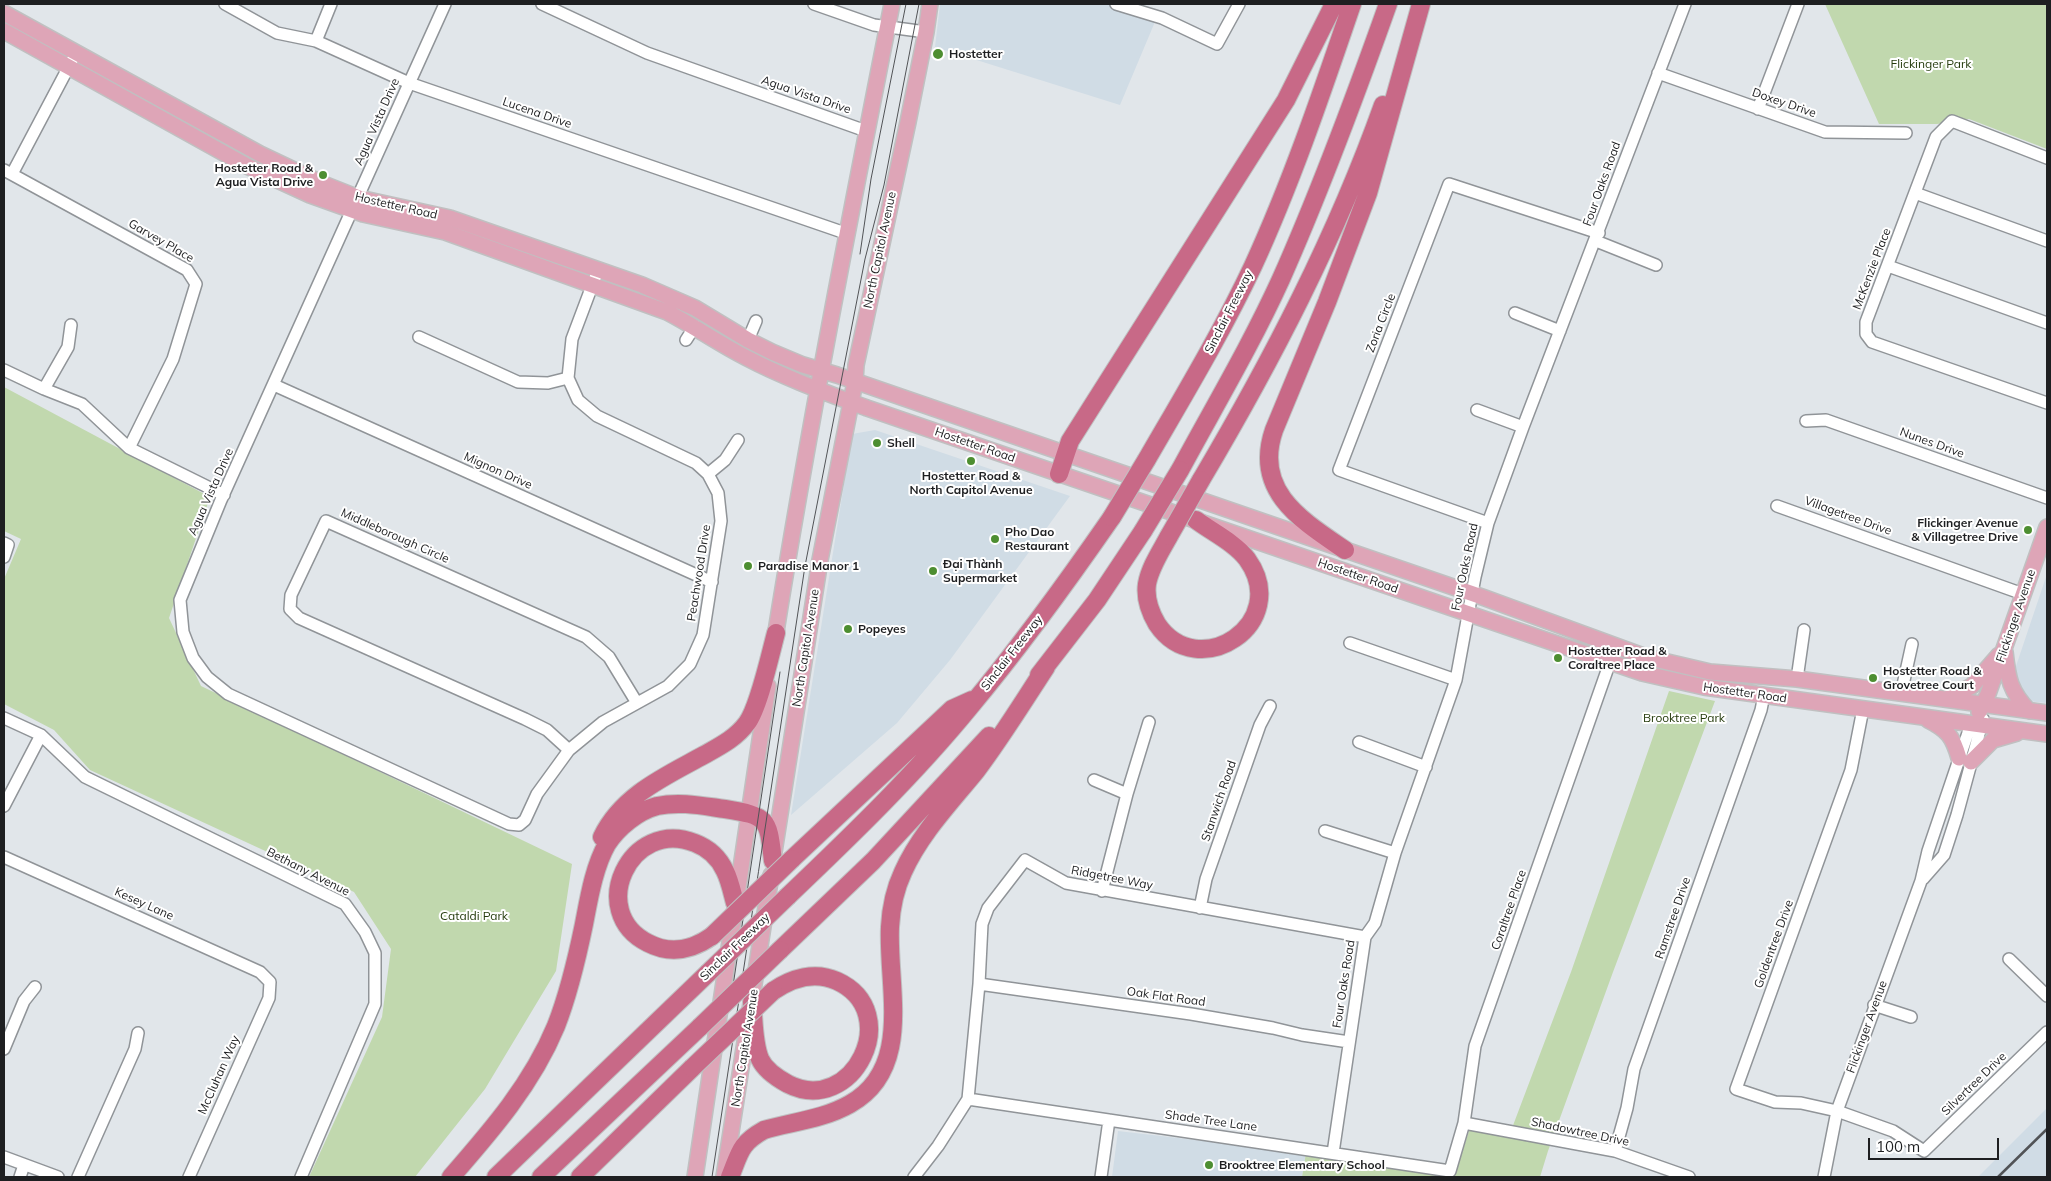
<!DOCTYPE html>
<meta charset="utf-8">
<style>
body{margin:0}
#map{position:relative;width:2051px;height:1181px;overflow:hidden;background:#e1e6ea;font-family:Mulish,sans-serif}
canvas{display:block}
.frame{position:absolute;inset:0;border:5px solid #1e1f21;pointer-events:none}
.scale{position:absolute;left:1868px;top:1138px;width:131px;height:22px;box-sizing:border-box;border:2px solid #1e1f21;border-top:0;padding-left:6px;font-size:15px;line-height:18px;white-space:nowrap;color:#1e1f21;-webkit-text-stroke:4px #fff;paint-order:stroke}
</style>
<div id="map">
<canvas width="2051" height="1181"></canvas>
<div class="frame"></div>
<div class="scale">100 m</div>
</div>
<script>
const context = document.querySelector('canvas').getContext('2d');
context.lineJoin = 'round';
function paint(path, color) {
  context.fillStyle = color;
  context.fill(path, 'evenodd');
}
function strokePath(path, color, width, dash) {
  context.strokeStyle = color;
  context.lineWidth = width;
  context.lineCap = dash ? 'butt' : 'round';
  context.setLineDash(dash || []);
  context.stroke(path);
}
function write(font, color, halo, rows, align = 'center') {
  context.font = font + ' Mulish,sans-serif';
  context.lineWidth = 4;
  context.setLineDash([]);
  context.textBaseline = 'middle';
  context.strokeStyle = halo;
  context.fillStyle = color;
  for (const [text, x, y, turn = 0] of rows) {
    context.save();
    context.translate(x, y);
    context.rotate((+turn || 0) * Math.PI / 180);
    context.textAlign = isNaN(turn) ? turn : align;
    if (halo) context.strokeText(text, 0, 0);
    context.fillText(text, 0, 0);
    context.restore();
  }
}
paint(new Path2D(`
 M 940,4 L 1122,4 L 1157,17 L 1120,105 L 935,47 Z
 M 875,430 L 1070,496 L 950,660 L 897,723 L 791,815 L 852,434 Z
 M 2046,577 L 2047,578 L 2047,703 L 2027,701 L 2012,678 Z
 M 2047,1108 L 2047,1177 L 1978,1177 Z
 M 1118,1131 L 1306,1153 L 1302,1177 L 1112,1177 Z`), '#d0dce5');
paint(new Path2D(`
 M 1825,4 L 2047,4 L 2047,149 L 1969,119 L 1937,124 L 1879,124 Z
 M 4,387 L 210,497 L 169,618 L 201,686 L 572,864 L 556,971 L 485,1089 L 415,1177 L 309,1177 L 382,1017 L 391,949 L 354,892 L 90,770 L 54,730 L 4,704 L 4,579 L 21,539 L 4,531 Z
 M 1669,691 L 1715,701 L 1613,972 L 1548,1151 L 1540,1177 L 1454,1177 L 1470,1128 L 1509,1136 L 1571,972 Z
 M 1306,1153 L 1450,1177 L 1302,1177 Z`), '#c1d8ae');
const minor = new Path2D(`
 M 225,4 L 277,33 L 316,41 L 409,83 L 848,234
 M 445,4 L 221,500 L 180,600 L 183,632 L 193,658 L 207,677 L 228,694 L 509,824 L 519,825 L 525,820 L 537,794 L 569,750 L 603,722 L 668,686 L 690,664 L 703,635 L 721,521 L 718,493 L 708,474 L 696,463 L 597,416 L 578,400 L 568,378 L 572,339 L 598,270
 M 542,4 L 647,53 L 866,131
 M 814,4 L 874,25 L 926,32
 M 1116,4 L 1162,18 L 1217,44 L 1239,4
 M 316,41 L 331,4
 M 1658,73 L 1825,132 L 1906,133
 M 1758,109 L 1798,4
 M 2047,158 L 1952,121 L 1936,137 L 1866,322 L 1866,334 L 1872,342 L 2047,403
 M 4,170 L 187,270 L 196,284 L 173,359 L 129,448
 M 12,174 L 76,53
 M 1915,193 L 2047,241
 M 1596,241 L 1656,265
 M 1888,266 L 2047,323
 M 1515,313 L 1560,331
 M 419,337 L 518,382 L 548,383 L 568,378
 M 686,340 L 695,326
 M 748,340 L 756,321
 M 4,370 L 44,389 L 82,404 L 129,448 L 224,495
 M 274,385 L 712,582
 M 44,389 L 68,347 L 71,325
 M 1477,410 L 1523,427
 M 1806,421 L 1826,420 L 2047,498
 M 708,474 L 725,460 L 738,440
 M 1777,506 L 2023,594
 M 1488,523 L 1339,470 L 1449,184 L 1599,233
 M 4,543 L 8,545 L 4,557
 M 1350,643 L 1456,680
 M 1797,679 L 1804,630
 M 1901,694 L 1912,644
 M 1863,709 L 1851,770 L 1736,1089 L 1775,1102 L 1801,1103 L 1837,1111 L 1893,1131 L 1924,1151 L 2047,1032
 M 4,718 L 41,735 L 85,777 L 345,904 L 365,932 L 375,953 L 375,1004 L 301,1177
 M 1359,742 L 1426,767
 M 569,750 L 547,730 L 525,719 L 299,618 L 290,609 L 291,595 L 326,521 L 586,637 L 609,657 L 637,703
 M 1094,780 L 1127,794
 M 4,806 L 41,735
 M 1325,831 L 1395,853
 M 4,857 L 260,972 L 270,982 L 269,998 L 189,1177
 M 1923,879 L 1944,855 L 1957,815 L 1983,719
 M 1102,891 L 1127,794 L 1149,722
 M 1200,908 L 1206,879 L 1260,725 L 1270,706
 M 2009,959 L 2047,996
 M 979,984 L 1191,1014 L 1273,1028 L 1302,1035 L 1349,1042
 M 1874,1005 L 1911,1017
 M 4,1049 L 24,1001 L 35,987
 M 968,1099 L 1450,1171 L 1464,1123 L 1475,1046 L 1610,662
 M 1464,1123 L 1615,1151 L 1689,1177
 M 1615,1151 L 1627,1108 L 1634,1069 L 1761,710 L 1764,695
 M 1333,1153 L 1365,937 L 1375,923 L 1395,853 L 1456,680 L 1475,577 L 1488,523 L 1523,427 L 1685,4
 M 4,1157 L 58,1177
 M 20,1177 L 24,1165
 M 78,1177 L 135,1049 L 138,1033
 M 914,1177 L 938,1146 L 968,1099 L 979,984 L 982,924 L 988,908 L 1025,860 L 1066,883 L 1365,937
 M 1101,1177 L 1109,1120
 M 1824,1177 L 1837,1111 L 1921,881 L 1928,851 L 1971,724`);
const major = new Path2D(`
 M 4,13 L 260,154 L 321,183 L 359,198 L 450,218 L 642,285 L 695,308 L 748,340 L 772,352 L 803,365 L 837,375 L 1485,598 L 1646,657 L 1710,672 L 1797,679 L 2047,713
 M 4,31 L 247,166 L 310,195 L 363,214 L 445,232 L 667,312 C 694,326 719,344 747,358 C 785,378 827,393 867,408 L 1642,673 L 1704,687 L 2047,734
 M 774,644 C 808,430 850,217 892,4
 M 2005,652 C 2008,679 2010,691 2029,711
 M 1947,699 L 1972,686 L 1999,655
 M 1979,712 L 1988,694 L 2047,527
 M 1928,720 C 1948,730 1953,737 1959,758
 M 1971,762 L 1993,740 L 2017,733
 M 774,852 L 820,560 L 855,382 L 856,365 L 908,122 L 926,32 L 930,4
 M 695,1177 L 768,686
 M 724,1177 L 771,875`);
const highway = new Path2D(`
 M 1147,459 C 1184,395 1222,332 1253,266 C 1292,181 1322,92 1352,4
 M 1180,470 C 1214,407 1251,345 1281,279 C 1321,189 1355,97 1388,4
 M 1059,474 L 1070,441 L 1286,100 L 1334,4
 M 1201,480 C 1272,360 1336,237 1383,105
 M 1169,536 C 1161,551 1150,567 1147,584 C 1145,598 1150,612 1157,624 C 1198,685 1293,623 1247,559 C 1235,543 1212,532 1196,520
 M 1345,550 C 1301,520 1253,491 1274,430 L 1327,302 L 1368,193 L 1421,4
 M 1039,675 L 1097,600 L 1143,531
 M 602,837 C 622,795 666,776 704,755 C 720,746 736,738 747,723 C 759,707 770,655 776,633
 M 792,859 L 952,709 L 972,700
 M 788,896 C 851,836 914,775 969,708 C 1020,647 1067,582 1112,517
 M 712,936 C 692,950 671,955 648,943 C 586,912 630,817 695,843 C 708,848 719,858 725,871 C 730,881 732,892 735,903
 M 780,950 L 873,861 L 989,736
 M 752,1002 C 754,1020 753,1042 760,1059 C 765,1070 777,1078 788,1084 C 853,1117 905,1012 837,981 C 815,971 792,978 773,991
 M 451,1177 C 492,1130 532,1084 556,1026 C 569,993 577,958 584,924 C 589,898 594,867 607,844 C 618,827 638,811 657,806 C 680,801 703,806 725,809 C 769,816 768,819 773,861
 M 496,1177 L 708,973
 M 541,1177 L 700,1027
 M 580,1177 L 692,1068
 M 730,1177 C 740,1153 739,1144 764,1130 C 792,1122 824,1119 850,1104 C 914,1068 887,986 890,927 C 891,908 895,889 903,872 C 920,834 950,803 976,771 C 1001,738 1023,702 1046,667`);
strokePath(minor, '#909498', 14);
strokePath(major, '#c0c0c1', 18);
strokePath(highway, '#c0c0c1', 20);
strokePath(minor, '#fff', 11);
strokePath(major, '#dea5b7', 15);
strokePath(highway, '#c86987', 18);
strokePath(new Path2D(`
 M 860,254 L 871,179 L 906,4
 M 733,986 L 780,672
 M 712,1177 L 805,566 L 865,259 L 884,185 L 919,4`), '#515356', 1);
strokePath(new Path2D(`
 M 1998,1177 L 2047,1129`), '#515356', 2.5);
const highwayBridge = new Path2D(`
 M 1112,517 L 1147,459
 M 1143,531 L 1180,470
 M 1169,536 L 1201,480
 M 712,936 L 792,859
 M 708,973 L 788,896
 M 700,1027 L 780,950
 M 692,1068 L 773,991`);
strokePath(highwayBridge, '#c0c0c1', 20, []);
strokePath(highwayBridge, '#c86987', 18);
for (const [x, y, r, color] of [
 [938,54,6,"#4d8e31"],
 [323,175,5,"#4d8e31"],
 [877,443,5,"#4d8e31"],
 [971,461,5,"#4d8e31"],
 [2028,530,5,"#4d8e31"],
 [995,539,5,"#4d8e31"],
 [748,566,5,"#4d8e31"],
 [933,571,5,"#4d8e31"],
 [848,629,5,"#4d8e31"],
 [1558,658,5,"#4d8e31"],
 [1873,678,5,"#4d8e31"],
 [1209,1165,5,"#4d8e31"]
]) {
  const dot = new Path2D();
  dot.arc(x, y, r, 0, 2 * Math.PI);
  context.fillStyle = color;
  context.fill(dot);
  strokePath(dot, '#fff', 2);
}
write('bold 12px', '#1e1f21', '#fff', [
 ["Hostetter",949,54],
 ["Hostetter Road &",313,168,"right"],
 ["Agua Vista Drive",313,182,"right"],
 ["Shell",887,443],
 ["Hostetter Road &",971,476,"center"],
 ["North Capitol Avenue",971,490,"center"],
 ["Flickinger Avenue",2018,523,"right"],
 ["& Villagetree Drive",2018,537,"right"],
 ["Pho Dao",1005,532],
 ["Restaurant",1005,546],
 ["Đại Thành",943,564],
 ["Supermarket",943,578],
 ["Paradise Manor 1",758,566],
 ["Popeyes",858,629],
 ["Hostetter Road &",1568,651],
 ["Coraltree Place",1568,665],
 ["Hostetter Road &",1883,671],
 ["Grovetree Court",1883,685],
 ["Brooktree Elementary School",1219,1165]
], 'left');
write('12px', '#263c0e', '#fff', [
 ["Flickinger Park",1931,64],
 ["Brooktree Park",1684,718],
 ["Cataldi Park",474,916]
]);
write('12px', '#1e1f21', '#fff', [
 ["Agua Vista Drive",806,95,19],
 ["Doxey Drive",1784,103,19],
 ["Lucena Drive",537,113,19],
 ["Agua Vista Drive",377,122,-66],
 ["Four Oaks Road",1602,184,-70],
 ["Hostetter Road",396,206,13],
 ["Garvey Place",161,241,30],
 ["North Capitol Avenue",880,250,-78],
 ["McKenzie Place",1872,269,-69],
 ["Sinclair Freeway",1229,312,-63],
 ["Zoria Circle",1381,323,-69],
 ["Nunes Drive",1932,443,20],
 ["Hostetter Road",975,445,19],
 ["Mignon Drive",498,471,24],
 ["Agua Vista Drive",211,492,-66],
 ["Villagetree Drive",1848,516,20],
 ["Middleborough Circle",395,536,24],
 ["Four Oaks Road",1465,567,-78],
 ["Peachwood Drive",699,573,-81],
 ["Hostetter Road",1358,576,19],
 ["Flickinger Avenue",2016,616,-71],
 ["North Capitol Avenue",806,648,-81],
 ["Sinclair Freeway",1012,653,-52],
 ["Hostetter Road",1745,693,8],
 ["Stanwich Road",1219,801,-71],
 ["Bethany Avenue",308,872,27],
 ["Ridgetree Way",1112,878,11],
 ["Kesey Lane",144,904,24],
 ["Coraltree Place",1509,910,-71],
 ["Ramstree Drive",1673,918,-71],
 ["Goldentree Drive",1774,944,-70],
 ["Sinclair Freeway",735,947,-44],
 ["Four Oaks Road",1344,984,-81],
 ["Oak Flat Road",1166,997,8],
 ["Flickinger Avenue",1867,1027,-70],
 ["North Capitol Avenue",745,1048,-81],
 ["McCluhan Way",219,1075,-66],
 ["Silvertree Drive",1974,1084,-44],
 ["Shade Tree Lane",1211,1121,8],
 ["Shadowtree Drive",1580,1132,12]
]);
</script>
